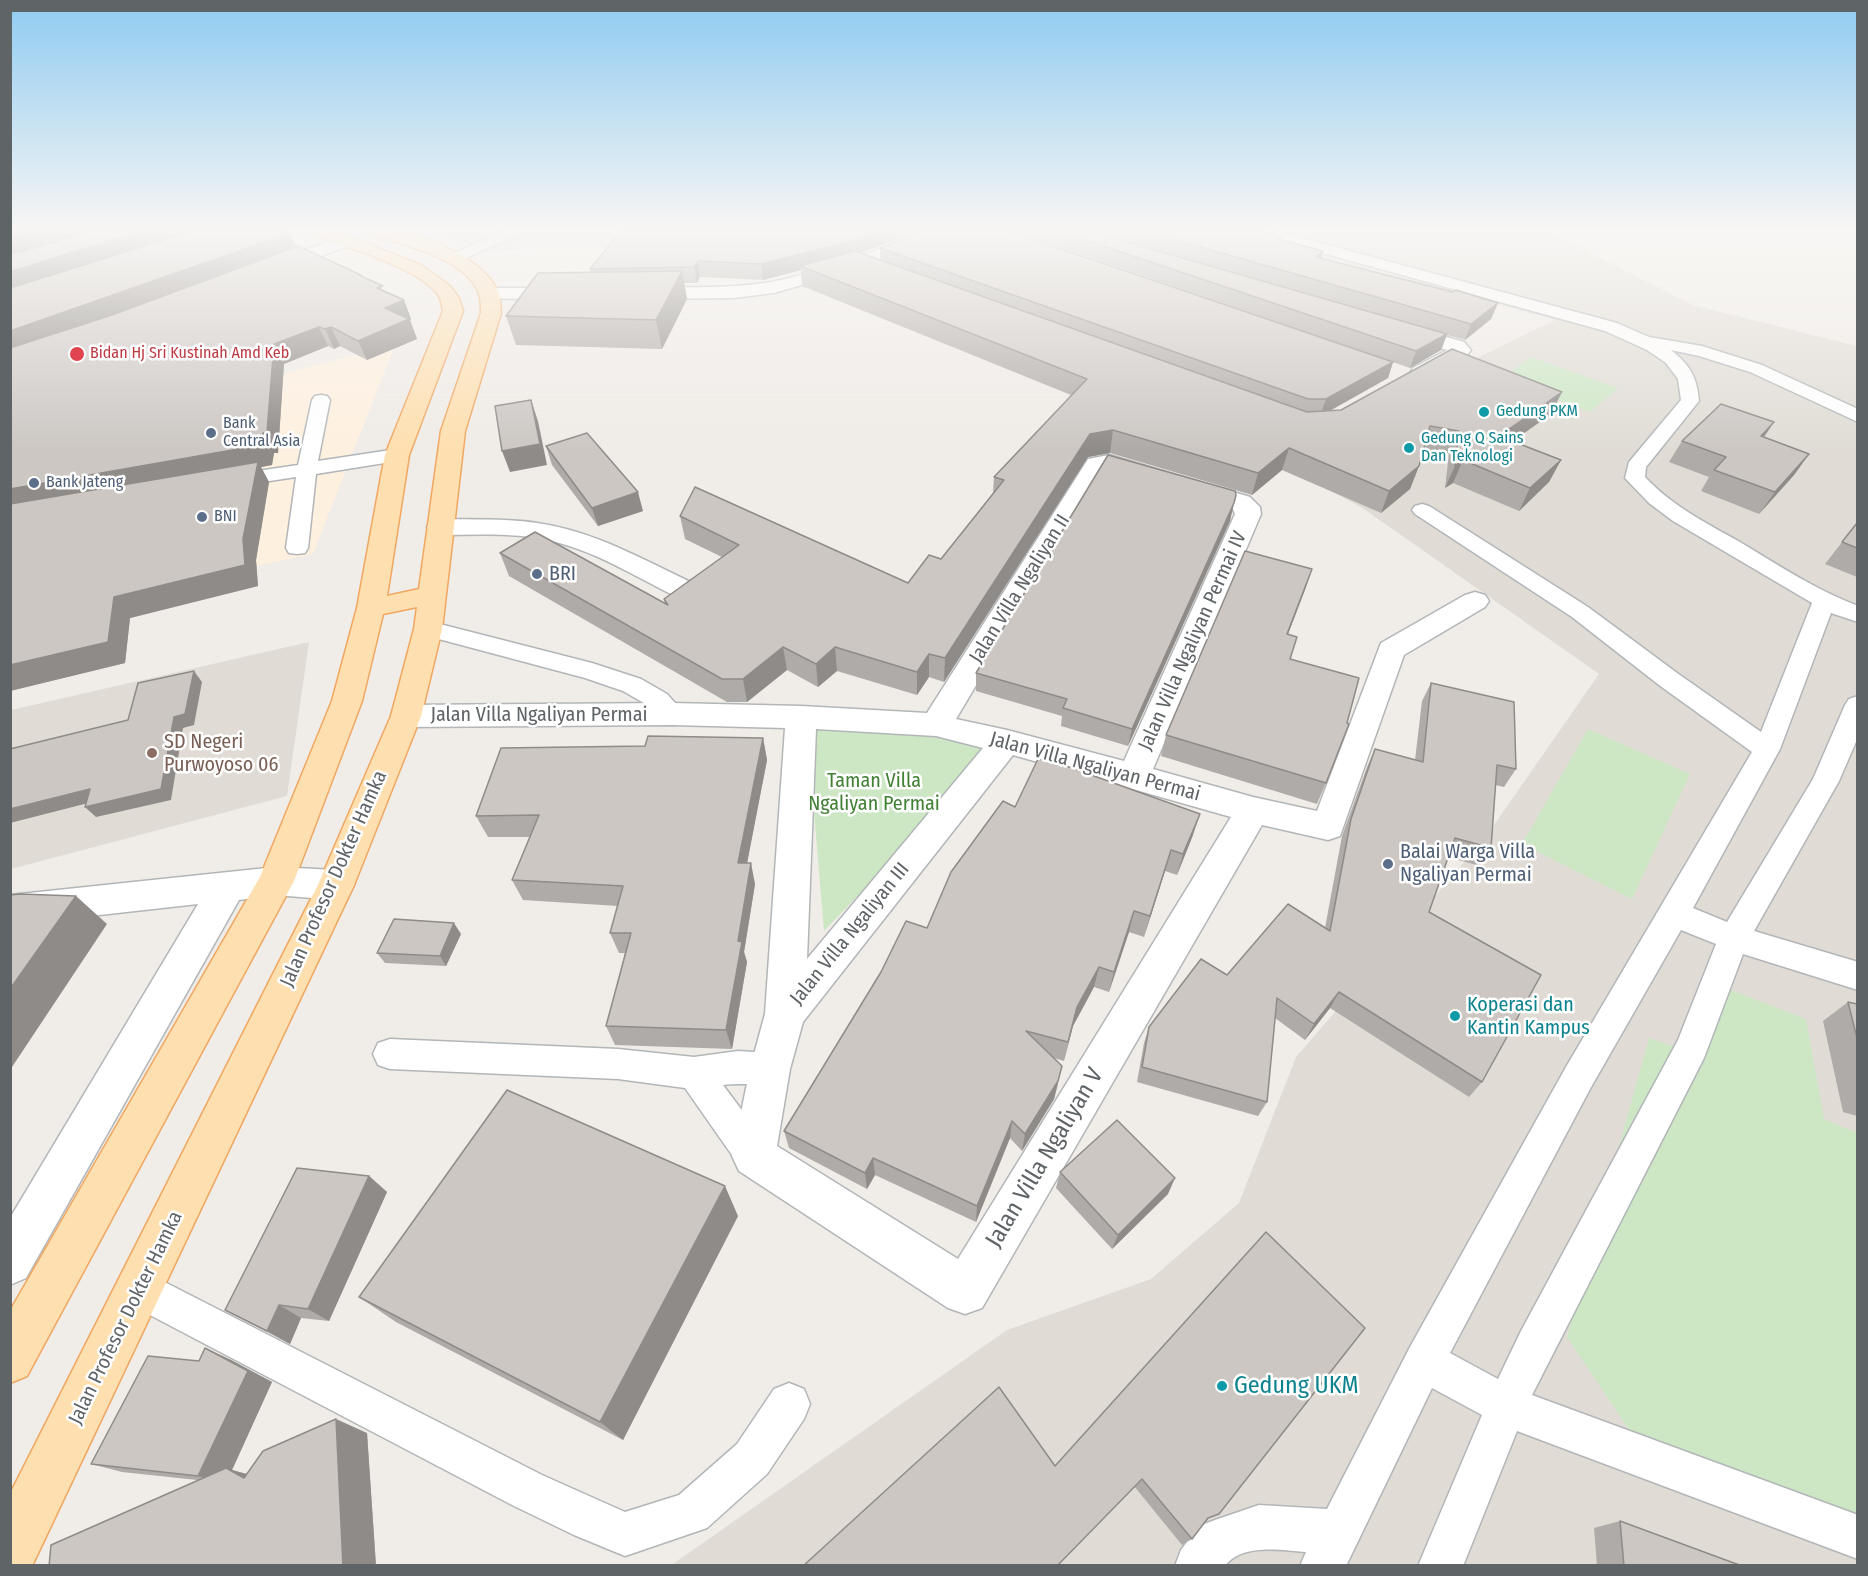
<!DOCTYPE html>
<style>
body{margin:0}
#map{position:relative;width:1868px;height:1576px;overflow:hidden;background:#f0ece7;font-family:"Fira Sans Condensed",sans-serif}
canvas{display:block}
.frame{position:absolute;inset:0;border:12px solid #5f6467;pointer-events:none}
</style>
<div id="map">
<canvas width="1868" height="1576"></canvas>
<div class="frame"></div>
</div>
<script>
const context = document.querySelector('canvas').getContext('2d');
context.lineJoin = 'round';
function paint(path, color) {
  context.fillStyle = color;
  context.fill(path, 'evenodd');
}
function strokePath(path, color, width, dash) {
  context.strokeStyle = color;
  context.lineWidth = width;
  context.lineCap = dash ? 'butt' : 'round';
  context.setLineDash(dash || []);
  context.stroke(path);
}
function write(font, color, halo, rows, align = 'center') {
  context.font = font + ' "Fira Sans Condensed",sans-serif';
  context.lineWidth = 5;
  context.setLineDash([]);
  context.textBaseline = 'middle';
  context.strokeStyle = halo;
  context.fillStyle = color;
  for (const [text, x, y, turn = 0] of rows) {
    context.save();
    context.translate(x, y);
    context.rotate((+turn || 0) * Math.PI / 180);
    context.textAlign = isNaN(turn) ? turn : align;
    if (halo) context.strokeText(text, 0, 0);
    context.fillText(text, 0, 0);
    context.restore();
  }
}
paint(new Path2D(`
 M 395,345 L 313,554 L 11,617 L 282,374 Z`), '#fef0df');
paint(new Path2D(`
 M 428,230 L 833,230 L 634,250 L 558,245 L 482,253 Z
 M 1209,230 L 1545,230 L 1693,305 L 1857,346 L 1857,1565 L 670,1566 L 1007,1330 L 1151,1279 L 1239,1203 L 1296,1057 L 1485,838 L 1599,674 L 1364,509 L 1300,474 L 1442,375 L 1555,320 L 1385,273 Z
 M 309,642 L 287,796 L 11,869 L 11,710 Z`), '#e0dcd5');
paint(new Path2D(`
 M 1531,357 L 1618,388 L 1590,412 L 1502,379 Z
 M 807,728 L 934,736 L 996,752 L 824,931 Z
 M 1588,729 L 1690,774 L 1632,899 L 1522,844 Z
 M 1715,984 L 1806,1019 L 1824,1119 L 1857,1133 L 1857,1539 L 1640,1446 L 1567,1337 L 1649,1038 L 1699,1056 Z`), '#cde7c5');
const lane = new Path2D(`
 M 507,230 L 526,230 L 458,262 L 453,263 L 446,259 L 448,256 Z
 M 1248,230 L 1272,230 L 1617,323 L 1649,337 L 1702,346 L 1762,365 L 1858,409 L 1858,422 L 1750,372 L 1699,356 L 1671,350 C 1690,365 1697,377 1699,401 L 1646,467 L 1645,477 C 1672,506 1706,523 1740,542 C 1778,565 1816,590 1858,606 L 1858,622 L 1831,613 L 1780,749 L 1693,908 L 1727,922 L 1813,779 L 1845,705 L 1849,699 L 1858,696 L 1858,737 L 1839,781 L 1754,931 L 1858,962 L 1858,990 L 1743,954 L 1704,1058 L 1532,1395 L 1858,1515 L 1858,1559 L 1517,1431 L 1463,1566 L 1418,1566 L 1482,1415 L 1432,1388 L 1346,1566 L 1300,1566 L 1306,1552 C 1281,1550 1242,1543 1225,1566 L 1175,1566 L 1181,1550 L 1199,1526 L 1215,1520 L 1259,1505 L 1327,1509 L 1410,1347 L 1566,1067 L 1752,752 L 1659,685 L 1572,617 L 1415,514 L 1412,510 L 1415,506 L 1422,504 L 1429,506 L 1588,607 L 1677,673 L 1761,732 L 1812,603 L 1673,521 L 1649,503 L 1625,478 L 1629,462 L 1681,400 L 1678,379 L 1666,363 L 1647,350 L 1605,331 L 1250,233 ZM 1681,930 L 1716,944 L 1678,1040 L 1521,1331 L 1498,1379 L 1450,1353 L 1590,1089 Z
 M 321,395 L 327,396 L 330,400 L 318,461 L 397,449 L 404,451 L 407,455 L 404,459 L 397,461 L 316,474 L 308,548 L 305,553 L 297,554 L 289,553 L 286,548 L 296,477 L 230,487 L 223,485 L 220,481 L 223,477 L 230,475 L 298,465 L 312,400 L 315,396 Z
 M 428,621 L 592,663 L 641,679 L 667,694 L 685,714 L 681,720 L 672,723 L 663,720 L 649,706 L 623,691 L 585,678 L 420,634 L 416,629 L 420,624 Z
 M 390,1039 L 618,1049 L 694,1057 L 738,1051 L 770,1053 L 782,1058 L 787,1069 L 782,1080 C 763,1087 743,1082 723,1085 L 767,1144 L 772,1156 L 767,1168 L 754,1173 L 741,1168 L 685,1088 L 618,1079 L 390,1069 L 378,1065 L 373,1054 L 378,1043 Z
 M 141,1270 L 542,1475 L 625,1512 L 679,1495 L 737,1444 L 774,1389 L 789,1383 L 804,1389 L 810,1404 L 804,1419 L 767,1474 L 707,1528 L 625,1556 L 574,1535 L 512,1505 L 127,1303 L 122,1289 L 127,1275 Z`);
const street = new Path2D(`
 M 929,230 L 973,230 L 970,234 L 938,239 L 864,267 L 774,293 L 734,298 L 642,299 L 635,297 L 632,293 L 635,289 L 642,287 C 685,287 729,289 771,282 C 824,272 878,249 929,230 Z
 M 345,236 L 351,237 L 354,241 L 351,245 L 278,272 L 264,272 L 262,268 L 264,264 Z
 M 490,288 L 566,288 L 573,290 L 576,294 L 573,298 L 566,300 L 483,298 L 480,294 L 483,290 Z
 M 1401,324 L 1464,342 L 1471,350 L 1468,354 C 1453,364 1432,382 1413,378 L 1410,373 L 1413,368 L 1447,350 L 1394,334 L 1391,330 L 1394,326 Z
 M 1109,455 L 1250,497 L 1260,507 L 1261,514 L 1153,769 L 1253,797 L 1317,811 L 1381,643 L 1465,595 L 1475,592 L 1485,595 L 1489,601 L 1485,607 L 1404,655 L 1340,836 L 1328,840 L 1262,825 L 982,1308 L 965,1314 L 948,1308 L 739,1171 L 732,1156 L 750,1069 L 765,1014 L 785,728 L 672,725 L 406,727 L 395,724 L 391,716 L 395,708 L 406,705 L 672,703 L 801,706 L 927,713 L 1088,459 ZM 1108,469 L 1232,507 L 1235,514 L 1124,761 L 1007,730 L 956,719 L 1104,470 ZM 816,729 L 936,736 L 983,748 L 807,959 ZM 1013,755 L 1231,817 L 958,1259 L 777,1146 L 790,1069 L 803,1022 Z
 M 440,519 C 472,520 505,518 537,523 C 595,531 645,561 697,585 L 701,591 L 697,597 L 687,600 L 677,597 C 636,577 596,551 551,541 C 515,532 477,535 440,535 L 431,532 L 427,527 L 431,522 Z
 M 276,867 L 336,870 L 349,875 L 354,885 L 349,895 L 336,900 L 276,895 L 239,900 L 26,1278 L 10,1285 L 10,1218 L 198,904 L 10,925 L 10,895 Z`);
const primary = new Path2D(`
 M 306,230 L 332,230 L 421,265 L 450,286 L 459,298 L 463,311 L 409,455 L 387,596 L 419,589 L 441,431 L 481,313 C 481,307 481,300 479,294 C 467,258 401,244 368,234 L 365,230 C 374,230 385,229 394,230 C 429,236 485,259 499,294 C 501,300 500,307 501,313 L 465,431 L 442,629 L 421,716 L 354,885 L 32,1566 L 10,1566 L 10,1494 L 318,885 L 391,716 L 414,629 L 417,607 L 383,614 L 362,701 L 294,881 L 27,1376 L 10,1383 L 10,1311 L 260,877 L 332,701 L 357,608 L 385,455 L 443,311 C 442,305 441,298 437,293 C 414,266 343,246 309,234 Z`);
strokePath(lane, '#b2b6b9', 3);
strokePath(street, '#b2b6b9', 3);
strokePath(primary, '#f0a761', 3);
paint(lane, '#fff');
paint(street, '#fff');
paint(primary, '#fedfaf');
paint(new Path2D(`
 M 622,230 L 922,230 L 860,253 L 880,260 L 880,248 L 1393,362 L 1388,378 L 1330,411 L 1551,414 L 1513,441 L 1561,460 L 1549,482 L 1519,511 L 1453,483 L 1445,488 L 1449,454 L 1424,449 L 1419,466 L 1410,489 L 1381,513 L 1282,470 L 1252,495 L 1110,453 L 1088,457 L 944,682 L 929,677 L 917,695 L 837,671 L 818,687 L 787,670 L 747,702 L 727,702 L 509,576 L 500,553 L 665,603 L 664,599 L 722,557 L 685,539 L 680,516 L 908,583 L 941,559 L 993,493 L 994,477 L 1071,395 L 802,286 L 801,270 L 763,280 L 700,277 L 697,283 L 684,283 L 687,299 L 662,349 L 516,345 L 506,316 L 591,272 L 590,269 Z
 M 1011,230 L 1085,230 L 1197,262 L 1087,230 L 1254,230 L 1280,240 L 1323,251 L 1321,258 L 1453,292 L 1498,303 L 1491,319 L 1465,340 L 1447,335 L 1441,350 L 1410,368 Z
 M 296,247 L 362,276 L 385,291 L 404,300 L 411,319 L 410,320 L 417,339 L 367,360 L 340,346 L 334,349 L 328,346 L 284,364 L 278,453 L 274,453 L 272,465 L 261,467 L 269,482 L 256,560 L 258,586 L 130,618 L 125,663 L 10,691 Z
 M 1764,438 L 1809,454 L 1794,475 L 1759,514 L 1701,491 L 1709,477 L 1669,462 L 1682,441 Z
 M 546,446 L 643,511 L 598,526 L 552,465 Z
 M 1230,521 L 1128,746 L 1061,726 L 1062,716 L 976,691 L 976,673 Z
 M 1857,523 L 1857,577 L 1825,564 Z
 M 1312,569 L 1288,634 L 1290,659 L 1326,783 L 1317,804 L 1161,756 L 1166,735 Z
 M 1431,683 L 1516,769 L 1504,787 L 1495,785 L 1491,848 L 1480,866 L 1448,857 L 1429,912 L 1482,1082 L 1469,1097 L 1330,1008 L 1305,1040 L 1275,1018 L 1267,1102 L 1258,1116 L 1137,1082 L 1144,1043 L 1149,1027 L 1227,975 L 1325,928 L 1342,836 L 1367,767 L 1375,749 L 1415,760 L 1422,701 Z
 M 763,738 L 767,760 L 747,863 L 755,884 L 744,952 L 747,962 L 732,1049 L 615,1045 L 606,1026 L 625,953 L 619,953 L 610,933 L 618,906 L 523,900 L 512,880 L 530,837 L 488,837 L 476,816 L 645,746 Z
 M 1015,807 L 1193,835 L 1177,875 L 1165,871 L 1144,937 L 1129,932 L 1109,992 L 1094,987 L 1073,1026 L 1064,1061 L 1054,1058 L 1058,1084 L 1054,1099 L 1022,1151 L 1010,1138 L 976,1222 L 875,1175 L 867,1189 L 789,1148 L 784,1131 L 927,928 Z
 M 461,934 L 446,966 L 385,963 L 377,953 Z
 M 1848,1002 L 1857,1004 L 1857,1116 L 1843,1112 L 1823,1021 Z
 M 1060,1172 L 1168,1194 L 1112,1249 L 1056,1188 Z
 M 369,1176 L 387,1192 L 329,1321 L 301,1318 L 290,1344 L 225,1310 Z
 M 738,1216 L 623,1440 L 396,1322 L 359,1297 Z
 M 1266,1232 L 1208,1520 L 1205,1521 L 1192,1539 L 1182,1545 L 1134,1486 L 1055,1466 Z
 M 205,1348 L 231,1360 L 272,1382 L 232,1470 L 247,1474 L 367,1433 L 376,1566 L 197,1480 L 122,1472 L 91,1464 L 199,1361 Z
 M 1620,1521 L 1742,1566 L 1597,1566 L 1594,1528 Z`), '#afaba8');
paint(new Path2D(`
 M 35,230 L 109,230 L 10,258 L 10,237 Z
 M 144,230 L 209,230 L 10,294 L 10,272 Z
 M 881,230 L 922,230 L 849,257 L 800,266 L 801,270 L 763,280 L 761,264 Z
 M 290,233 L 298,251 L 10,355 L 10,331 Z
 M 1323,251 L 1319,267 L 1316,257 Z
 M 698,261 L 700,277 L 697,283 L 694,267 Z
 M 682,271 L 687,299 L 662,349 L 656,320 Z
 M 404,300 L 411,319 L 410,320 L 417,339 L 367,360 L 358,341 L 385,308 Z
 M 1498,303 L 1491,319 L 1465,340 L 1471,324 Z
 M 319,327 L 328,346 L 284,364 L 278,453 L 274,453 L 272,465 L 261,467 L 269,482 L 256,560 L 258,586 L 130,618 L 125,663 L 10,691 L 10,489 L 274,344 Z
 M 331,327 L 340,346 L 334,349 L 325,329 Z
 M 1447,334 L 1441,350 L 1410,368 L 1416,351 Z
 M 1393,362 L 1388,378 L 1320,416 L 1326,399 Z
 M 1562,392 L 1551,414 L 1489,458 L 1499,436 Z
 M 531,400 L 538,421 L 547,465 L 510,472 L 502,451 Z
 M 1774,422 L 1760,443 L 1761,436 Z
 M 1113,430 L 1110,453 L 1088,457 L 944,682 L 945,658 L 1090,434 Z
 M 1289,448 L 1282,470 L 1252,495 L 1258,473 Z
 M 1809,454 L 1794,475 L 1759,514 L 1775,492 Z
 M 1463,460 L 1453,483 L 1445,488 L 1455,466 Z
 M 1561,460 L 1549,482 L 1519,511 L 1530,488 Z
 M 1419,466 L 1410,489 L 1381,513 L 1389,491 Z
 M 638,492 L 643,511 L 598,526 L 592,508 Z
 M 1236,495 L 1230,521 L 1128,746 L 1132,729 Z
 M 1312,569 L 1305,590 L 1280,655 L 1287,634 Z
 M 783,647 L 787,670 L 747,702 L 743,679 Z
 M 835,647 L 837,671 L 818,687 L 816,664 Z
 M 929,654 L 929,677 L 917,695 L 917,672 Z
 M 194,671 L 202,682 L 194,725 L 183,728 L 171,800 L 96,817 L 85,807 L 174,717 Z
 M 763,738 L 767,760 L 743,884 L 738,863 Z
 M 90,789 L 100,800 L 10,823 L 10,809 Z
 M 1200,814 L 1193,835 L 1177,875 L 1183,854 Z
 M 1171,850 L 1165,871 L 1144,937 L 1150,916 Z
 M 751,863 L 755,884 L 744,952 L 747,962 L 732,1049 L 726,1030 L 738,941 Z
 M 76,896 L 107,924 L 10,1070 L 10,989 Z
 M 1134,911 L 1129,932 L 1109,992 L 1114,972 Z
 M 454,923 L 461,934 L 446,966 L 440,956 Z
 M 1099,967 L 1094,987 L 1073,1026 L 1064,1061 L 1077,1007 Z
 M 1339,992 L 1330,1008 L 1305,1040 L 1314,1024 Z
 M 1062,1066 L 1054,1099 L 1022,1151 L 1025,1134 Z
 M 1012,1121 L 1010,1138 L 976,1222 L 977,1206 Z
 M 873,1158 L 875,1175 L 867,1189 L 865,1173 Z
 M 369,1176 L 387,1192 L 329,1321 L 308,1309 Z
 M 1175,1178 L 1168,1194 L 1112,1249 L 1118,1235 Z
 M 725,1186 L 738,1216 L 623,1440 L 600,1422 Z
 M 279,1305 L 301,1318 L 290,1344 L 267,1331 Z
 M 205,1348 L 231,1360 L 272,1382 L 232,1470 L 264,1479 L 226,1484 L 198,1476 Z
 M 336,1419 L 367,1433 L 376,1566 L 343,1566 Z`), '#8f8b88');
const building = new Path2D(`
 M 10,230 L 35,230 L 10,237 Z
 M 94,230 L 144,230 L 10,272 L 10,253 L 21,252 Z
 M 196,230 L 284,230 L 290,233 L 10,331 L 10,288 Z
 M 622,230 L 881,230 L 848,242 L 761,264 L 698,261 L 694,267 L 590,269 Z
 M 928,230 L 1006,230 L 1393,362 L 1326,399 L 1308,399 L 880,248 Z
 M 1056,230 L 1085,230 L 1447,334 L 1416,351 Z
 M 1141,230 L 1254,230 L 1281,237 L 1278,239 L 1323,251 L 1316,257 L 1453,292 L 1456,290 L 1498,303 L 1471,324 Z
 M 298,246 L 361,275 L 359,275 L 383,286 L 377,288 L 404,300 L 385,308 L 409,319 L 358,341 L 331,327 L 325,329 L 319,327 L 274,344 L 267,432 L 263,433 L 261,445 L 10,489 L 10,348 L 112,315 Z
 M 855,251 L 1307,412 L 1341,410 L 1452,349 L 1562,392 L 1499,436 L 1561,460 L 1530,488 L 1463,460 L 1455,466 L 1459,431 L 1430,426 L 1419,466 L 1389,491 L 1289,448 L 1258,473 L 1113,430 L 1090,434 L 945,658 L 929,654 L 917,672 L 835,647 L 816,664 L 783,647 L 743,679 L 722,679 L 500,553 L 535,532 L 668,605 L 664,599 L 739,545 L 680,516 L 695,487 L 908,583 L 929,555 L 941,559 L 1004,480 L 994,477 L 1087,379 L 800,266 Z
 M 682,271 L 656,320 L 506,316 L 538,273 Z
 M 531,400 L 540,444 L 502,451 L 495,406 Z
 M 1721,404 L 1774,422 L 1761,436 L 1809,454 L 1775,492 L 1714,470 L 1726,457 L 1682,441 Z
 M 587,433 L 638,492 L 592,508 L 546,446 Z
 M 1108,455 L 1235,491 L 1236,495 L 1234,503 L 1132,729 L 1063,708 L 1067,699 L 976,673 Z
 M 258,462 L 243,539 L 245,565 L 114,597 L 108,642 L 10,665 L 10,504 Z
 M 1857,523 L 1857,548 L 1842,542 Z
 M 1245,551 L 1312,569 L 1287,634 L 1297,637 L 1290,659 L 1359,678 L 1347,723 L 1349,724 L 1326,783 L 1166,735 Z
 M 194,671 L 185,714 L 174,717 L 161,789 L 85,807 L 90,789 L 10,809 L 10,749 L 128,720 L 138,683 Z
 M 1431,683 L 1514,702 L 1516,769 L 1497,765 L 1491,848 L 1455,838 L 1429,912 L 1541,975 L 1482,1082 L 1339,992 L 1314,1024 L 1277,998 L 1267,1102 L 1142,1067 L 1149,1027 L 1201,959 L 1227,975 L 1288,904 L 1330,931 L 1351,819 L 1375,749 L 1423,762 Z
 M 648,736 L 763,738 L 738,863 L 751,863 L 738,941 L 742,942 L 726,1030 L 606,1026 L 631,933 L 610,933 L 623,886 L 512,880 L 539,815 L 476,816 L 501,748 L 645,746 Z
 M 1044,758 L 1200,814 L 1183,854 L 1171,850 L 1150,916 L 1134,911 L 1114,972 L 1099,967 L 1077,1007 L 1068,1042 L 1026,1031 L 1062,1066 L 1058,1081 L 1025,1134 L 1012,1121 L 977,1206 L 873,1158 L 865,1173 L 784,1131 L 881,972 L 906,921 L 927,928 L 951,872 L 1003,801 L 1015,807 L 1038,759 L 1043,760 Z
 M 20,894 L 76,896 L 10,989 L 10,895 Z
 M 394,919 L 454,923 L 440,956 L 377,953 Z
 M 1848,1002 L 1857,1004 L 1857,1038 Z
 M 507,1090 L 725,1186 L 600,1422 L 359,1297 Z
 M 1117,1120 L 1175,1178 L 1118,1235 L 1060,1172 Z
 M 297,1168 L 369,1176 L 308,1309 L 279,1305 L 267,1331 L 225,1310 Z
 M 1266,1232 L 1365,1328 L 1219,1514 L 1208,1518 L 1192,1539 L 1142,1479 L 1057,1566 L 803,1566 L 999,1387 L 1055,1466 Z
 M 205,1348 L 248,1371 L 198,1476 L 91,1464 L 148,1356 L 199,1361 Z
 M 336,1419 L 343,1566 L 49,1566 L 51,1545 L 226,1468 L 244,1478 L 263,1451 Z
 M 1620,1521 L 1742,1566 L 1624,1566 Z`);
paint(building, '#ccc7c3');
strokePath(building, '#8f8b88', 1.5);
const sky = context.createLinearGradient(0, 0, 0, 451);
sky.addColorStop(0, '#8fcbf1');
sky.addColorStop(0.51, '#f8f6f4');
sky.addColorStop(1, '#f8f6f400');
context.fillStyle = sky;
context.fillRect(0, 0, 1868, 451);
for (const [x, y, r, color] of [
 [77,354,8,"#e0444e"],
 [1484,412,6,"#0f9aa8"],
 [211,433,6,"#5c6f8a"],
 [1409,448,6,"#0f9aa8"],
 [34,483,6,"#5c6f8a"],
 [202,517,6,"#5c6f8a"],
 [537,574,6,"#5c6f8a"],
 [152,753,6,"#8d6e63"],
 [1388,864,6,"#5c6f8a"],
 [1455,1016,6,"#0f9aa8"],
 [1222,1386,6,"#0f9aa8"]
]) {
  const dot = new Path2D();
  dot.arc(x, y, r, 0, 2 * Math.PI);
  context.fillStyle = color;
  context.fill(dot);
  strokePath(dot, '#fff', 2);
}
write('16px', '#be3a42', '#fff', [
 ["Bidan Hj Sri Kustinah Amd Keb",90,354]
], 'left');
write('16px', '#0d838f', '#fff', [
 ["Gedung PKM",1496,412],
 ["Gedung Q Sains",1421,439],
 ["Dan Teknologi",1421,457]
], 'left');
write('16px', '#4e5e75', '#fff', [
 ["Bank",223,424],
 ["Central Asia",223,442],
 ["Bank Jateng",46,483],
 ["BNI",214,517]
], 'left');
write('20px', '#4e5e75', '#fff', [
 ["BRI",549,574],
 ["Balai Warga Villa",1400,852],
 ["Ngaliyan Permai",1400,875]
], 'left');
write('20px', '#5f6467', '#fff', [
 ["Jalan Villa Ngaliyan II",1020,589,-58],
 ["Jalan Villa Ngaliyan Permai IV",1193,641,-66],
 ["Jalan Villa Ngaliyan Permai",539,715],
 ["Jalan Villa Ngaliyan Permai",1095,767,15],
 ["Jalan Profesor Dokter Hamka",334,879,-66],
 ["Jalan Villa Ngaliyan III",850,934,-51],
 ["Jalan Profesor Dokter Hamka",126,1318,-64]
]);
write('20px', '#785e54', '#fff', [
 ["SD Negeri",164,742],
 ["Purwoyoso 06",164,765]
], 'left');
write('20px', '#428035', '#fff', [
 ["Taman Villa",874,781],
 ["Ngaliyan Permai",874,804]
]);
write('20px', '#0d838f', '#fff', [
 ["Koperasi dan",1467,1005],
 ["Kantin Kampus",1467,1028]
], 'left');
write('24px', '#5f6467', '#fff', [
 ["Jalan Villa Ngaliyan V",1045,1158,-59]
]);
write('24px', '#0d838f', '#fff', [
 ["Gedung UKM",1234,1386]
], 'left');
</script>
